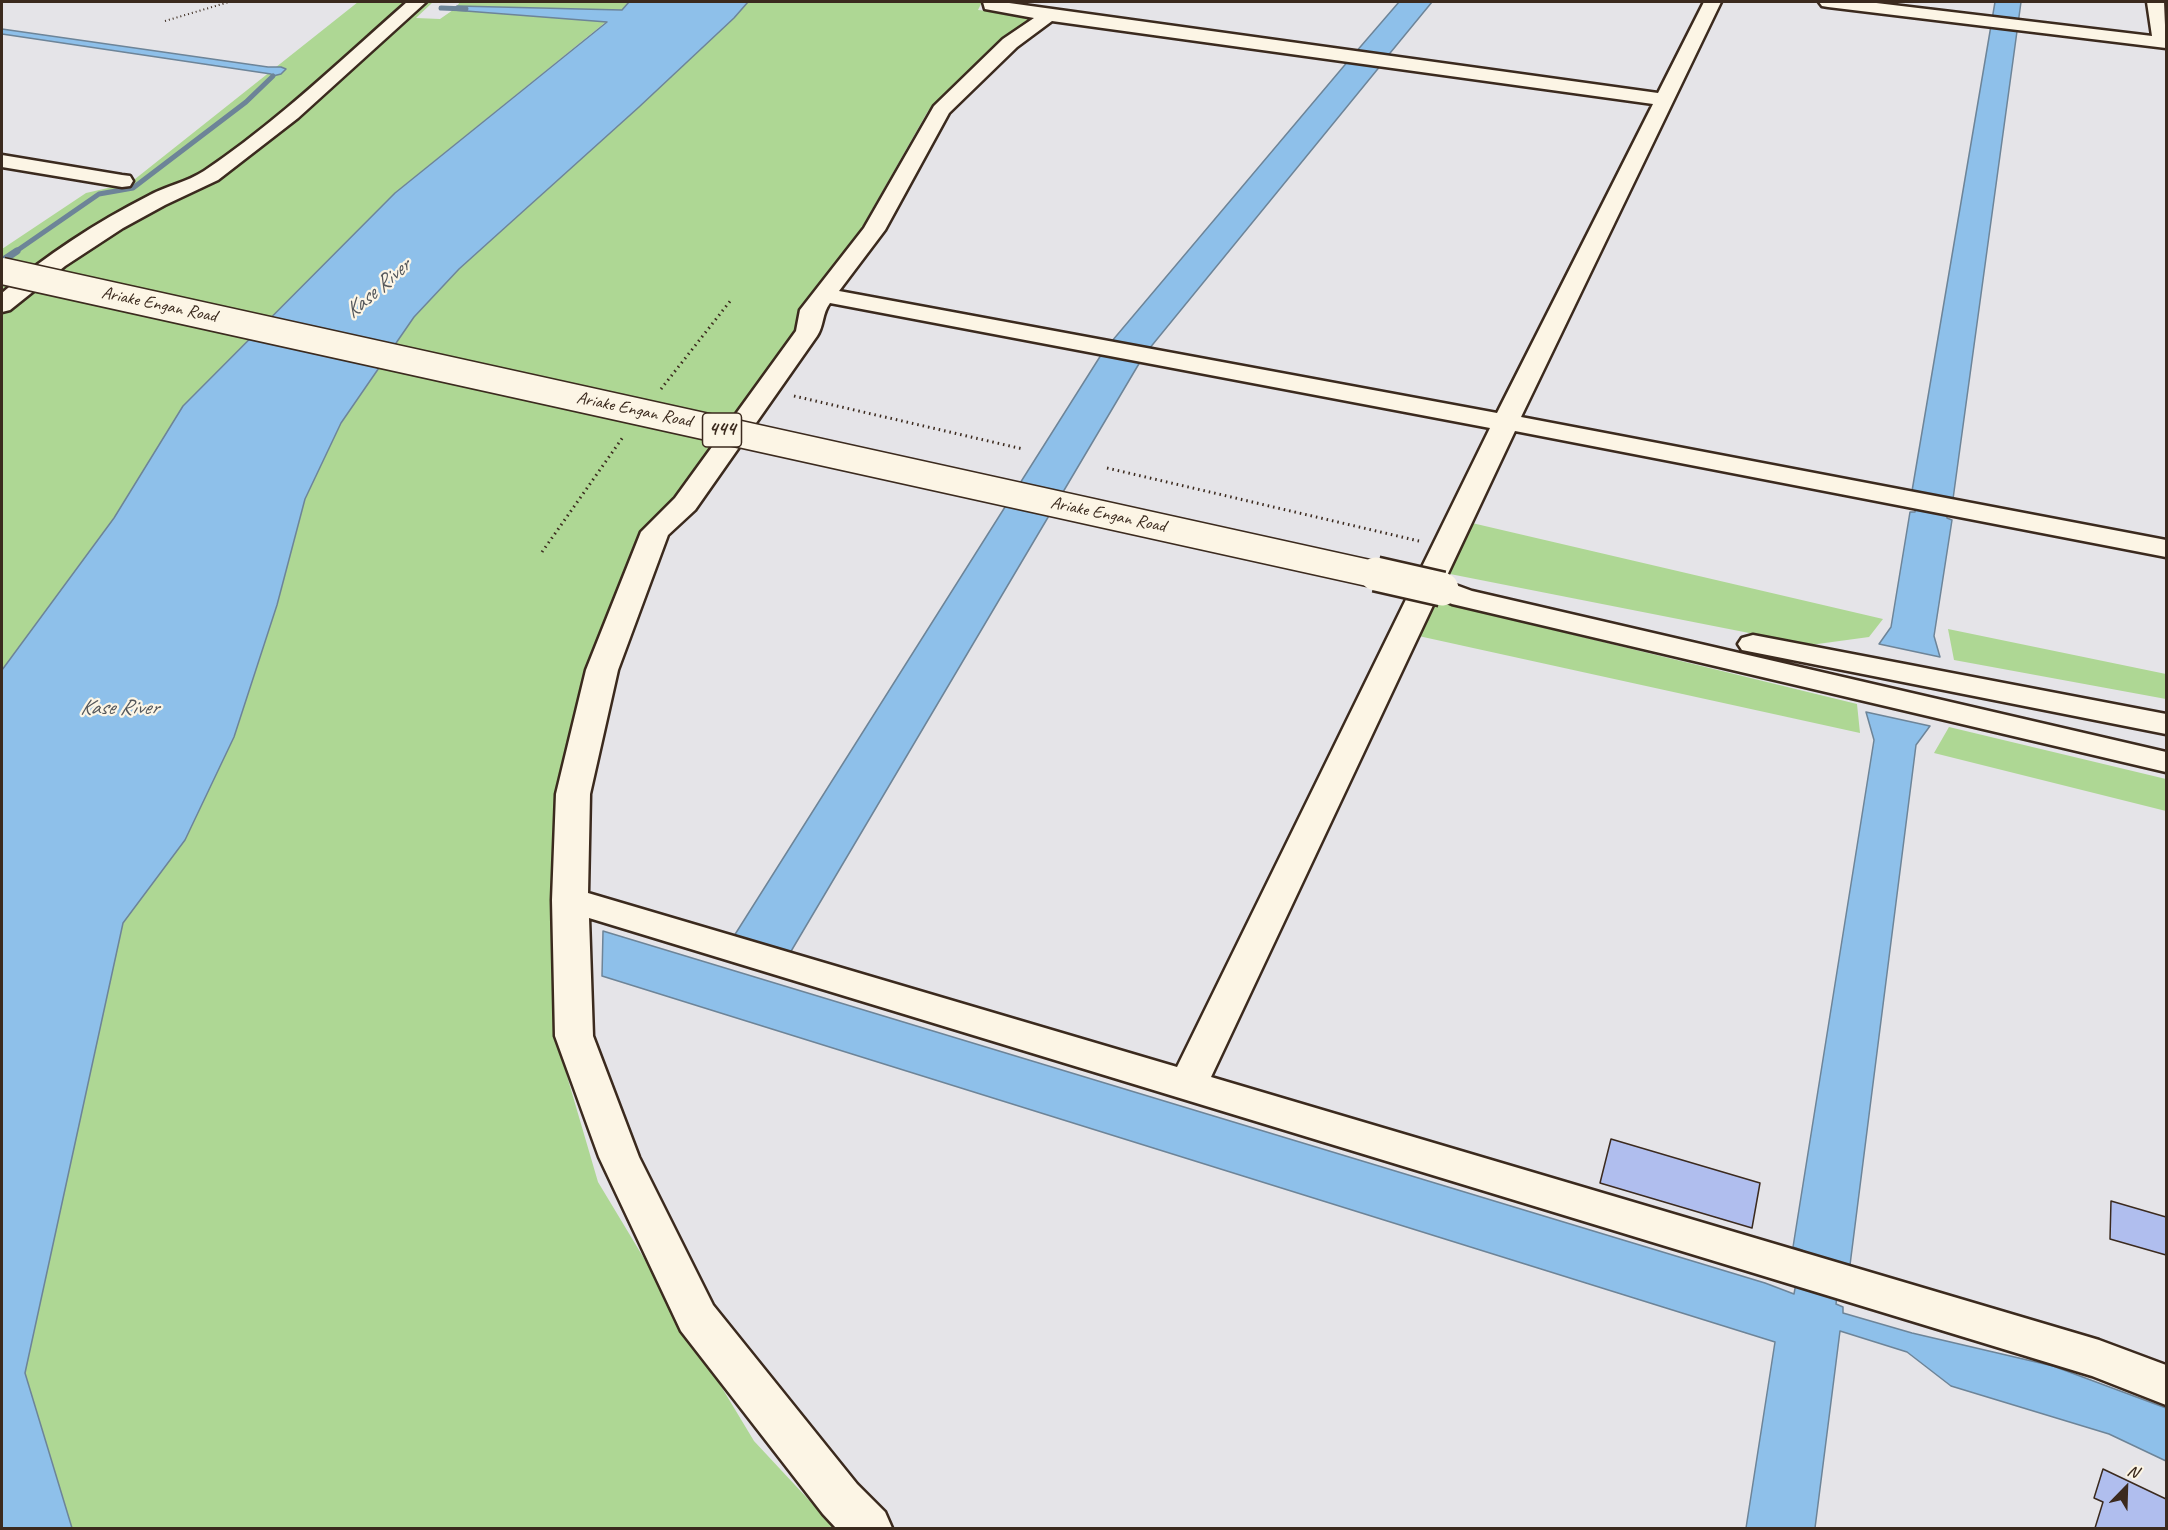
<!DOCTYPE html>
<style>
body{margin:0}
#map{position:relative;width:2168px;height:1530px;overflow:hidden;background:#e5e4e8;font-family:Caveat,sans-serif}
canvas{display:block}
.frame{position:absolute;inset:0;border:3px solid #3b2a1e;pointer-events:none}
.north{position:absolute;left:2096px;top:1458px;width:60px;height:60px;-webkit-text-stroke:4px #fcf5e5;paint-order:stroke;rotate:23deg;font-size:16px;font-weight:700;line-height:24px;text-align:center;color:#3b2a1e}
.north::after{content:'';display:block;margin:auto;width:21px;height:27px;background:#3b2a1e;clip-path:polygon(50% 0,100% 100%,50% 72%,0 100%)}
</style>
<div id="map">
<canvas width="2168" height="1530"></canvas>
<div class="frame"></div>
<div class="north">N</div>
</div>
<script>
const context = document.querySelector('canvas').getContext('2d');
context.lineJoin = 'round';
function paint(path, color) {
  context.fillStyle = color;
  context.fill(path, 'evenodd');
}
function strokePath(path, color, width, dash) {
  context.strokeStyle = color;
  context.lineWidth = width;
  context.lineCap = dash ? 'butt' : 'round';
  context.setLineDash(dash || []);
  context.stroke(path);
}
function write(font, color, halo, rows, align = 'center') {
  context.font = font + ' Caveat,sans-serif';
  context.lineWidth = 4.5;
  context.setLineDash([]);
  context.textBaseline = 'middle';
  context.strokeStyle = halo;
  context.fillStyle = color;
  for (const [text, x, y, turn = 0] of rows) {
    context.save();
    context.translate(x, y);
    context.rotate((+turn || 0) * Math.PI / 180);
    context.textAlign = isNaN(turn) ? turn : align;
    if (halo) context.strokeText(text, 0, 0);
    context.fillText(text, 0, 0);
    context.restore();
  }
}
paint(new Path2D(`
 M 354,2 L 433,2 L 416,18 L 440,19 L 453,10 L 607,21 L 395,193 L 2,804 L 2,249 L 86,193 L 130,183 L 358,2 Z
 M 460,2 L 629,2 L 622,10 L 457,6 Z
 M 748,2 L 982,2 L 978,10 L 1033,16 L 993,48 L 928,111 L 861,229 L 799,311 L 800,329 L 680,498 L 556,798 L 555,1035 L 598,1182 L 754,1441 L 835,1528 L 2,1528 L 2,1064 L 277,605 L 305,499 L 341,423 L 414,317 L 459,269 L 639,107 L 734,18 Z
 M 1472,523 L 1883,619 L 1869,637 L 1810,645 L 1450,574 Z
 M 1431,600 L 1857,704 L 1860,733 L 1414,635 Z
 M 1948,629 L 2166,674 L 2166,699 L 1954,660 Z
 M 1949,727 L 2166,779 L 2166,811 L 1934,753 Z`), '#aed794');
const water = new Path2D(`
 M 629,2 L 748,2 L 734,18 L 639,107 L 459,269 L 414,317 L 341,423 L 305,499 L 277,605 L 234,737 L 185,840 L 123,923 L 25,1373 L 72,1528 L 2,1528 L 2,670 L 114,518 L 183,406 L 395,193 L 607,22 L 453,10 L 457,6 L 622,10 Z
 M 1399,2 L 1432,2 L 1386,58 L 1355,53 Z
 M 1995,2 L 2021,2 L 1953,499 L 1946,497 L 1946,500 L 1947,518 L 1952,520 L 1934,636 L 1940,657 L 1879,644 L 1891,627 L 1910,512 L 1915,512 L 1918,492 L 1912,491 Z
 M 2,29 L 268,67 L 281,67 L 286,69 L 281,74 L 273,76 L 271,74 L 2,34 Z
 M 1349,60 L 1381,65 L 1149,349 L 1112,341 Z
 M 1101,355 L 1140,362 L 790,953 L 734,936 Z
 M 1866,712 L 1930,726 L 1916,745 L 1850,1265 L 1843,1263 L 1842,1270 L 1801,1257 L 1802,1250 L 1793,1247 L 1874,740 Z
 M 603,931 L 1765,1283 L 1794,1294 L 1796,1283 L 1837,1296 L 1836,1304 L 1843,1307 L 1843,1313 L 1912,1333 L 2053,1366 L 2166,1408 L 2166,1461 L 2109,1434 L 1951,1386 L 1907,1352 L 1840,1331 L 1815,1528 L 1746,1528 L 1775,1342 L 602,976 Z`);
paint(water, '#8ec0ea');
strokePath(water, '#6d8498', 1.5);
strokePath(new Path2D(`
 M 441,8 L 466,9
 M 15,252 L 99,194 L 133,188 L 246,102 L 273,76`), '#6d8498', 5);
strokePath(new Path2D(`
 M 2,261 L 17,251`), '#6d8498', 7);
const building = new Path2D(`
 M 1611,1139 L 1760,1183 L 1752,1228 L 1600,1183 Z
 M 2111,1201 L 2166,1217 L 2166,1255 L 2110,1239 Z
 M 2103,1469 L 2166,1499 L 2166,1528 L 2095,1528 L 2103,1502 L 2094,1498 Z`);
paint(building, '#b0beee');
strokePath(building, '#3b2a1e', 1.5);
const minor = new Path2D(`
 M 407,2 L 426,2 L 298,118 L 218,180 L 165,205 L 123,228 L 65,266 L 10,310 L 2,312 L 2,293 C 46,255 97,222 150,195 C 167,186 187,182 204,171 C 277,122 341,60 407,2 Z
 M 983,2 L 1002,2 L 1658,93 L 1704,2 L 1721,2 L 1521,417 L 2166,540 L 2166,557 L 1515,431 L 1211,1077 L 2099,1340 L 2166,1365 L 2166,1405 L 2092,1376 L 589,918 L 593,1036 L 639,1157 L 713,1305 L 857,1484 L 885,1512 L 892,1528 L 836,1528 L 823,1514 L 681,1331 L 599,1157 L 555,1036 L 552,900 L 556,794 L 586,670 L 641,532 L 675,498 L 796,331 L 800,310 L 864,228 L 934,106 L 1003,39 L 1034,18 L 985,9 ZM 1052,21 L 1653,104 L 1497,413 L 839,291 L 885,230 L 949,113 L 1017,47 ZM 830,303 L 1490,428 L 1177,1067 L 588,893 L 590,794 L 618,670 L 668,535 L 695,510 L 817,336 C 824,326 822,313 830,303 Z
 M 1819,2 L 1868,2 L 2152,36 L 2147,2 L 2164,2 L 2166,48 L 1828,7 L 1822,6 Z
 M 2,155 L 122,175 L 130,176 L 133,181 L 130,186 L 122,187 L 2,167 Z`);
const highway = new Path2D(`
 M 1442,580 L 1472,591 L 2166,752 L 2166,772 L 1452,604 L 1432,595 L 1427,589 L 1432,583 Z
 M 1753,635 L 2166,714 L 2166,734 L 1742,650 L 1738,644 L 1742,638 Z`);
strokePath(minor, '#3b2a1e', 5);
strokePath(highway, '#3b2a1e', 5);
strokePath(new Path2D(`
 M 165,21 L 229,2`), '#3b2a1e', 2, [1, 3]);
strokePath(new Path2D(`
 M 661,389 L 731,300
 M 794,396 L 1023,449
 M 1107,468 L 1419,541
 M 542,552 L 623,437`), '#3b2a1e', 3, [1.5, 4]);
paint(minor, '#fcf5e5');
paint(highway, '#fcf5e5');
const highwayBridgeFar1 = new Path2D(`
 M 2,271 L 1382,576`);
const highwayBridge = new Path2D(`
 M 1376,574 L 1442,589`);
strokePath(highwayBridgeFar1, '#3b2a1e', 29, []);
strokePath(highwayBridge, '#3b2a1e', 38, []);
strokePath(highwayBridgeFar1, '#fcf5e5', 26);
strokePath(highwayBridge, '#fcf5e5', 33);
write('18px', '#3b2a1e', '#fcf5e5', [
 ["Ariake Engan Road",159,305,12],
 ["Ariake Engan Road",634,410,12],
 ["Ariake Engan Road",1108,515,12]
]);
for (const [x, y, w] of [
 [722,430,39]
]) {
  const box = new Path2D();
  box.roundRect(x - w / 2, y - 17, w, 34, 4.5);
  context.fillStyle = '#fcf5e5';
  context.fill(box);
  strokePath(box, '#3b2a1e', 1.5);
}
write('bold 20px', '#3b2a1e', null, [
 ["444",722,430]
]);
write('italic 22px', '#54575b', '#fcf5e5', [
 ["Kase River",378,289,-41],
 ["Kase River",119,708]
]);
</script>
